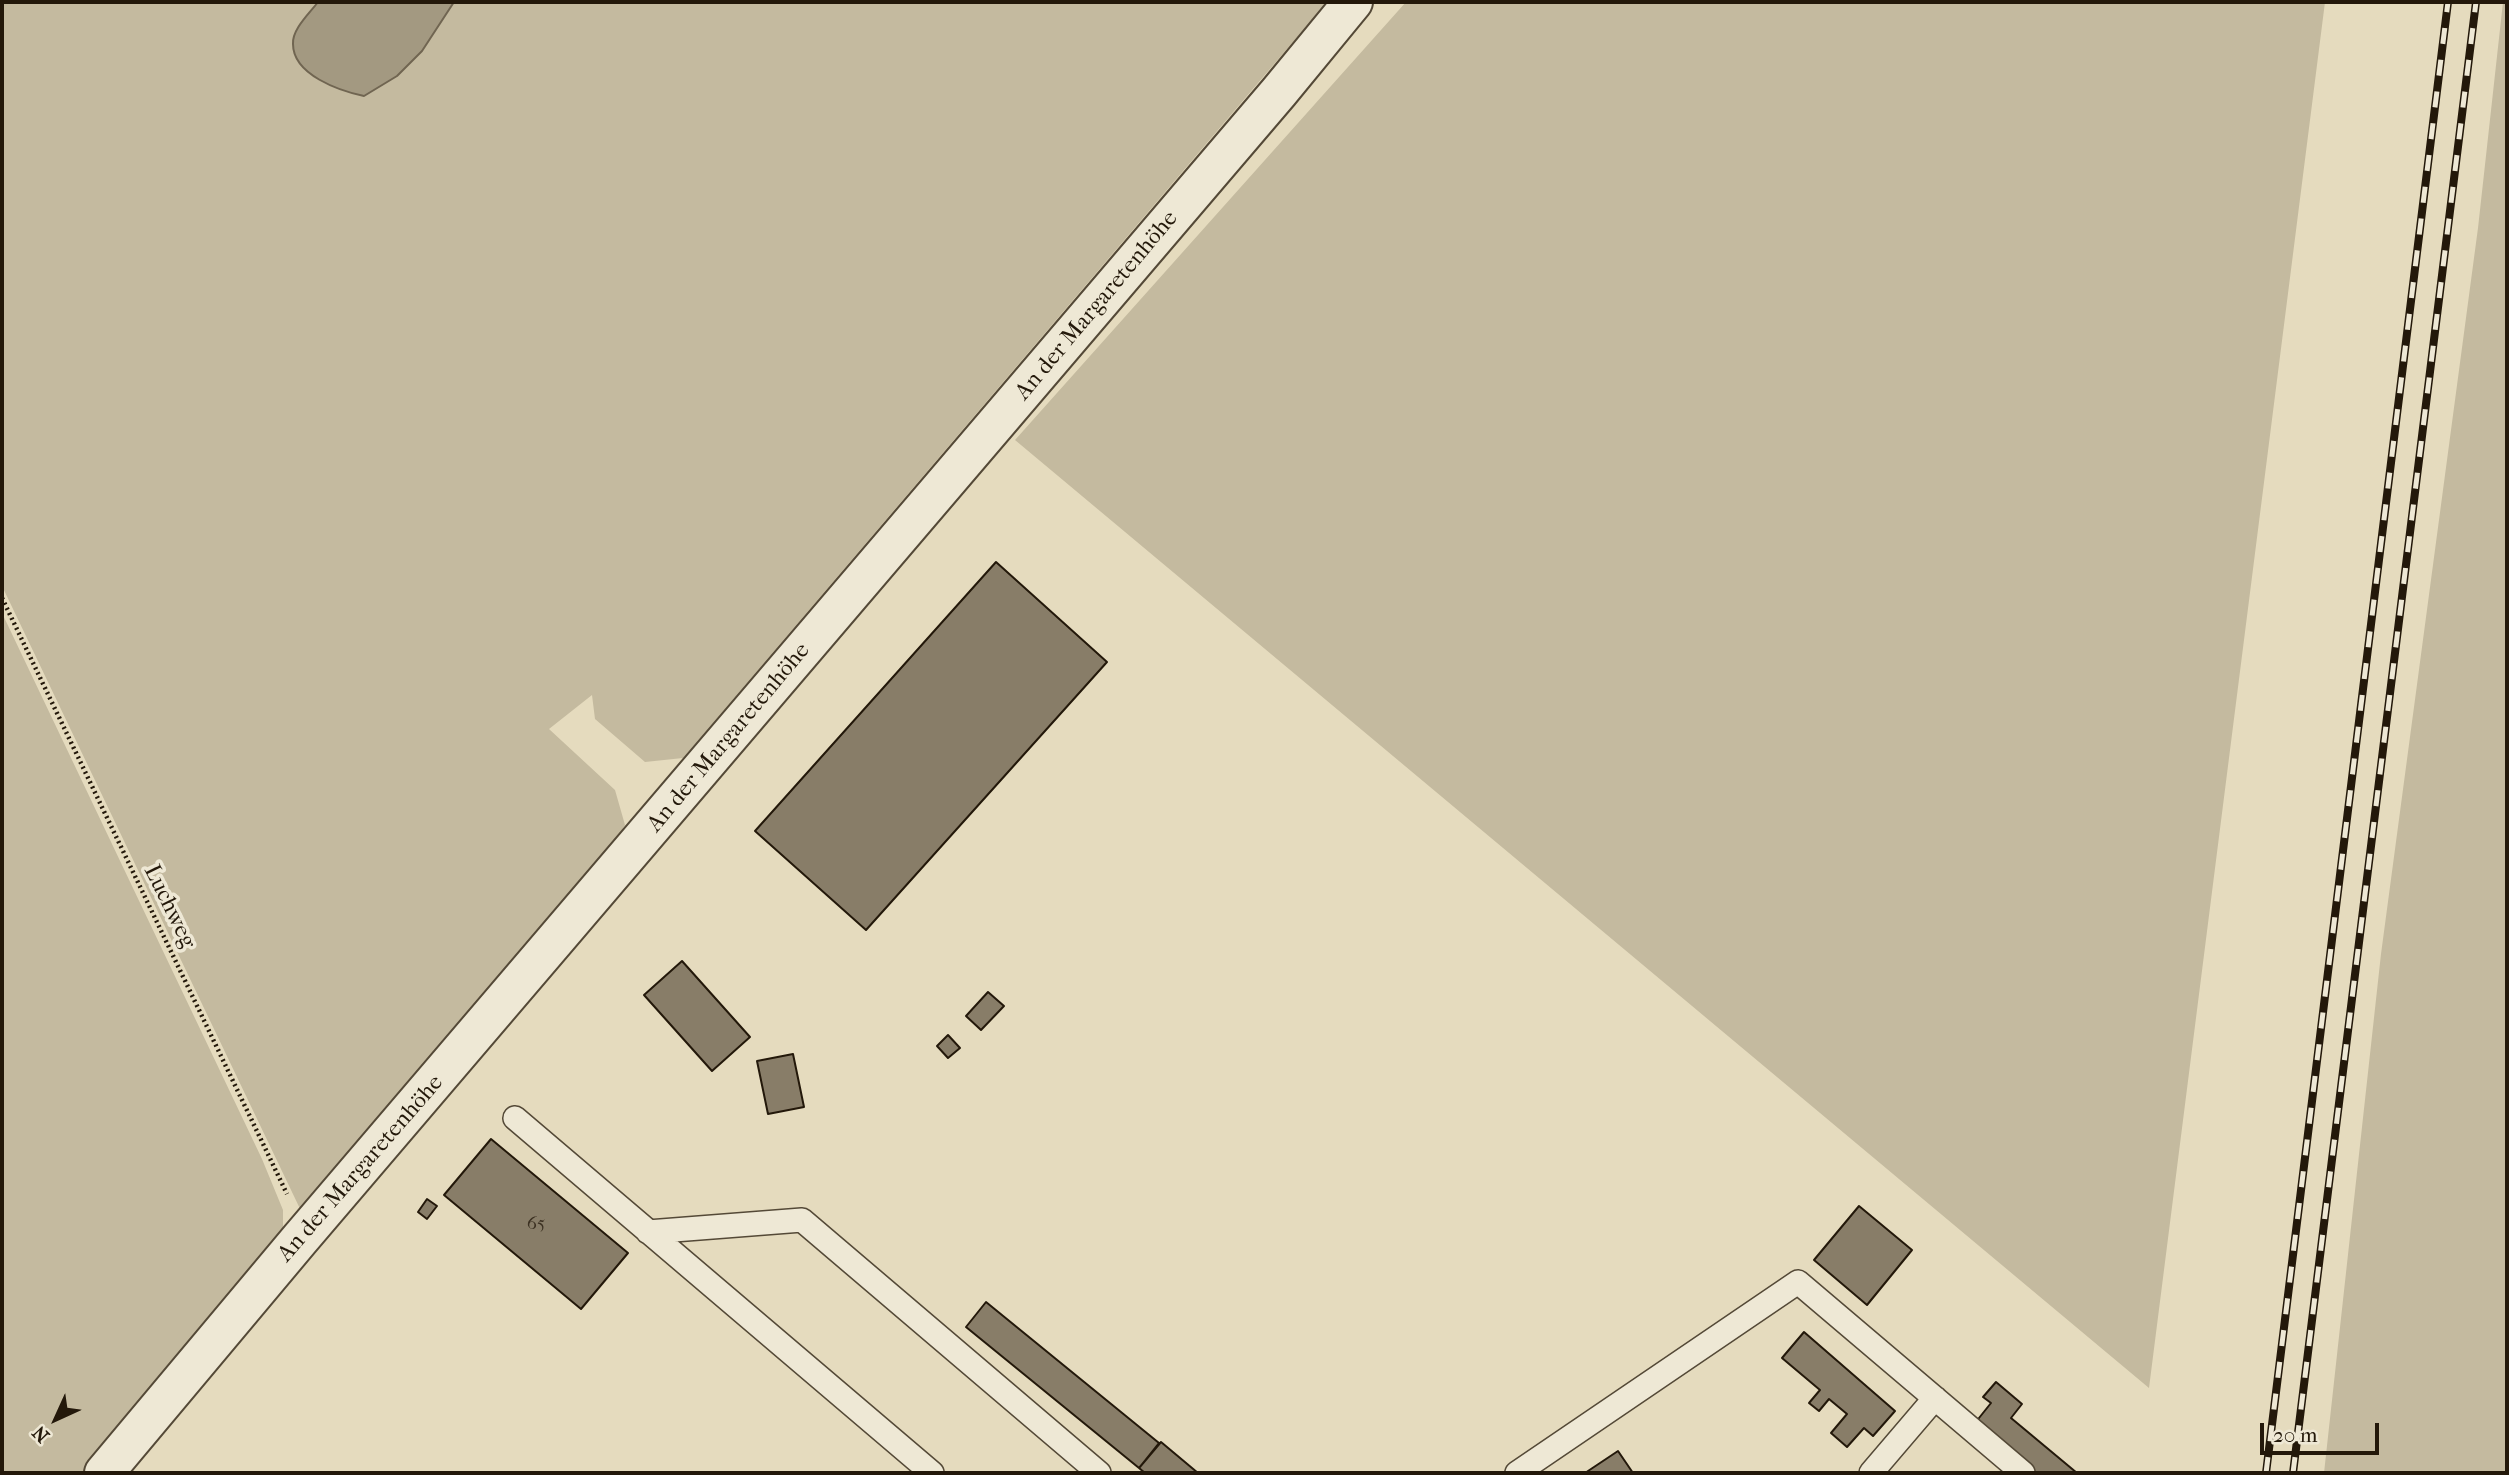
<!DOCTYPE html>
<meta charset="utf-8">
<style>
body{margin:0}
#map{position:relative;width:2509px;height:1475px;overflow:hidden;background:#e5dbbe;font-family:"IM FELL French Canon",serif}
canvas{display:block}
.frame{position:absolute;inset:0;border:4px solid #23180a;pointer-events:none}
.north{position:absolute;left:21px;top:1384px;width:70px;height:70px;-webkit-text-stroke:5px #eee8d5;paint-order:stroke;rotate:225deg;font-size:19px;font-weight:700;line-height:28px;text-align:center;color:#23180a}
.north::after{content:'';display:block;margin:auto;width:24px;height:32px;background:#23180a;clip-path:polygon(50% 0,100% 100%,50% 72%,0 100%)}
.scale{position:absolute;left:2260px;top:1423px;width:119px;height:32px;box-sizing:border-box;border:4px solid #23180a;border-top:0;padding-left:9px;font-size:21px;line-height:24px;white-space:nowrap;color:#23180a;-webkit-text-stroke:5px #eee8d5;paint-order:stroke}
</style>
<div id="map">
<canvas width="2509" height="1475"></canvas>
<div class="frame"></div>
<div class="north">N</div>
<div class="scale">20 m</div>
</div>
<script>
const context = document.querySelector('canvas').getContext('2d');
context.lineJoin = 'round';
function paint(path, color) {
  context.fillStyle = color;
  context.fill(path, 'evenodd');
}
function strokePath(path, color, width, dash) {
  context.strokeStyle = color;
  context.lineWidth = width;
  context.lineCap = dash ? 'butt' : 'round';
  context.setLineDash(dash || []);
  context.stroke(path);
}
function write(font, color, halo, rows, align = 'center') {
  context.font = font + ' "IM FELL French Canon",serif';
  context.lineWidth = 7;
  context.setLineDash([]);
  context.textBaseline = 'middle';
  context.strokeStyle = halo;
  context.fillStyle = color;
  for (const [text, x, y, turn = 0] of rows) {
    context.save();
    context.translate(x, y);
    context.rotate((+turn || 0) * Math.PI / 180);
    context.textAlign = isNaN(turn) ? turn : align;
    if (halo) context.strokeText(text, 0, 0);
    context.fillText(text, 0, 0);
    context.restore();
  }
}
paint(new Path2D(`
 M 2,2 L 318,2 L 298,28 L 397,76 L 422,51 L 454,2 L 1327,2 L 683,758 L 645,762 L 595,719 L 592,695 L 549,729 L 615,790 L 625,825 L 590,882 L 303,1215 L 2,586 Z
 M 1406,2 L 2325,2 L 2149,1388 L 1015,440 Z
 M 2503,2 L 2507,2 L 2507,1473 L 2324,1473 L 2381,954 L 2478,228 Z
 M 2,613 L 262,1159 L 283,1210 L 283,1236 L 86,1473 L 2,1473 Z`), '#c4ba9f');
const water = new Path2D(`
 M 318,2 L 454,2 L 422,51 L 397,76 L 364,96 C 340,91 293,75 293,44 C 292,29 310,13 318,2 Z`);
paint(water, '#a39981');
strokePath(water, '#706551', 2);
const building = new Path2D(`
 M 996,562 L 1107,662 L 866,930 L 755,831 Z
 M 682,961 L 750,1037 L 712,1071 L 644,995 Z
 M 988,992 L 1004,1006 L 981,1030 L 966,1016 Z
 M 948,1035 L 960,1048 L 948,1058 L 937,1046 Z
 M 793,1054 L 804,1107 L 768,1114 L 757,1061 Z
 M 491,1139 L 628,1253 L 581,1309 L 444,1195 Z
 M 427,1199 L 437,1206 L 427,1219 L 418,1212 Z
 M 1859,1206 L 1912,1250 L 1867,1305 L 1814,1260 Z
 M 986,1302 L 1159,1443 L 1139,1468 L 966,1327 Z
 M 1804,1332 L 1895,1411 L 1873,1436 L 1864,1428 L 1847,1447 L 1831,1433 L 1847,1414 L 1829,1399 L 1819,1411 L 1809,1403 L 1820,1390 L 1782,1358 Z
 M 1996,1382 L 2022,1404 L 2011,1418 L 2077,1473 L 2035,1473 L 1975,1423 L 1991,1403 L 1983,1397 Z
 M 1161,1442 L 1198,1473 L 1145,1473 L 1139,1468 Z
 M 1618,1451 L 1633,1473 L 1585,1473 Z`);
paint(building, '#887d68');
strokePath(building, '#23180a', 2);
const lane = new Path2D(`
 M 515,1118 L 932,1473
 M 648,1232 L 802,1220 L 1099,1473
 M 1517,1473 L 1798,1282 L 2023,1473
 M 1871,1473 L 1935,1398`);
const street = new Path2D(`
 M 104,1473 L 300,1239 L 1279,92 L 1353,2`);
strokePath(lane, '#544937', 26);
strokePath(street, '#544937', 42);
strokePath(new Path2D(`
 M 2,598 L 287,1194`), '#23180a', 4.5, [2, 3.5]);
strokePath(lane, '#eee8d5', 23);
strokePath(street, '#eee8d5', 38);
const rail = new Path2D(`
 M 2266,1473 L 2448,2
 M 2293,1473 L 2476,2`);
strokePath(rail, '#23180a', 8);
strokePath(rail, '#eee8d5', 5, [16]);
write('19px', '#3c3122', null, [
 ["65",536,1224]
]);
write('23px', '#23180a', '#eee8d5', [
 ["An der Margaretenhöhe",1097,306,-50],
 ["An der Margaretenhöhe",729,738,-50],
 ["Luchweg",169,907,64],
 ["An der Margaretenhöhe",361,1169,-49]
]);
</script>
